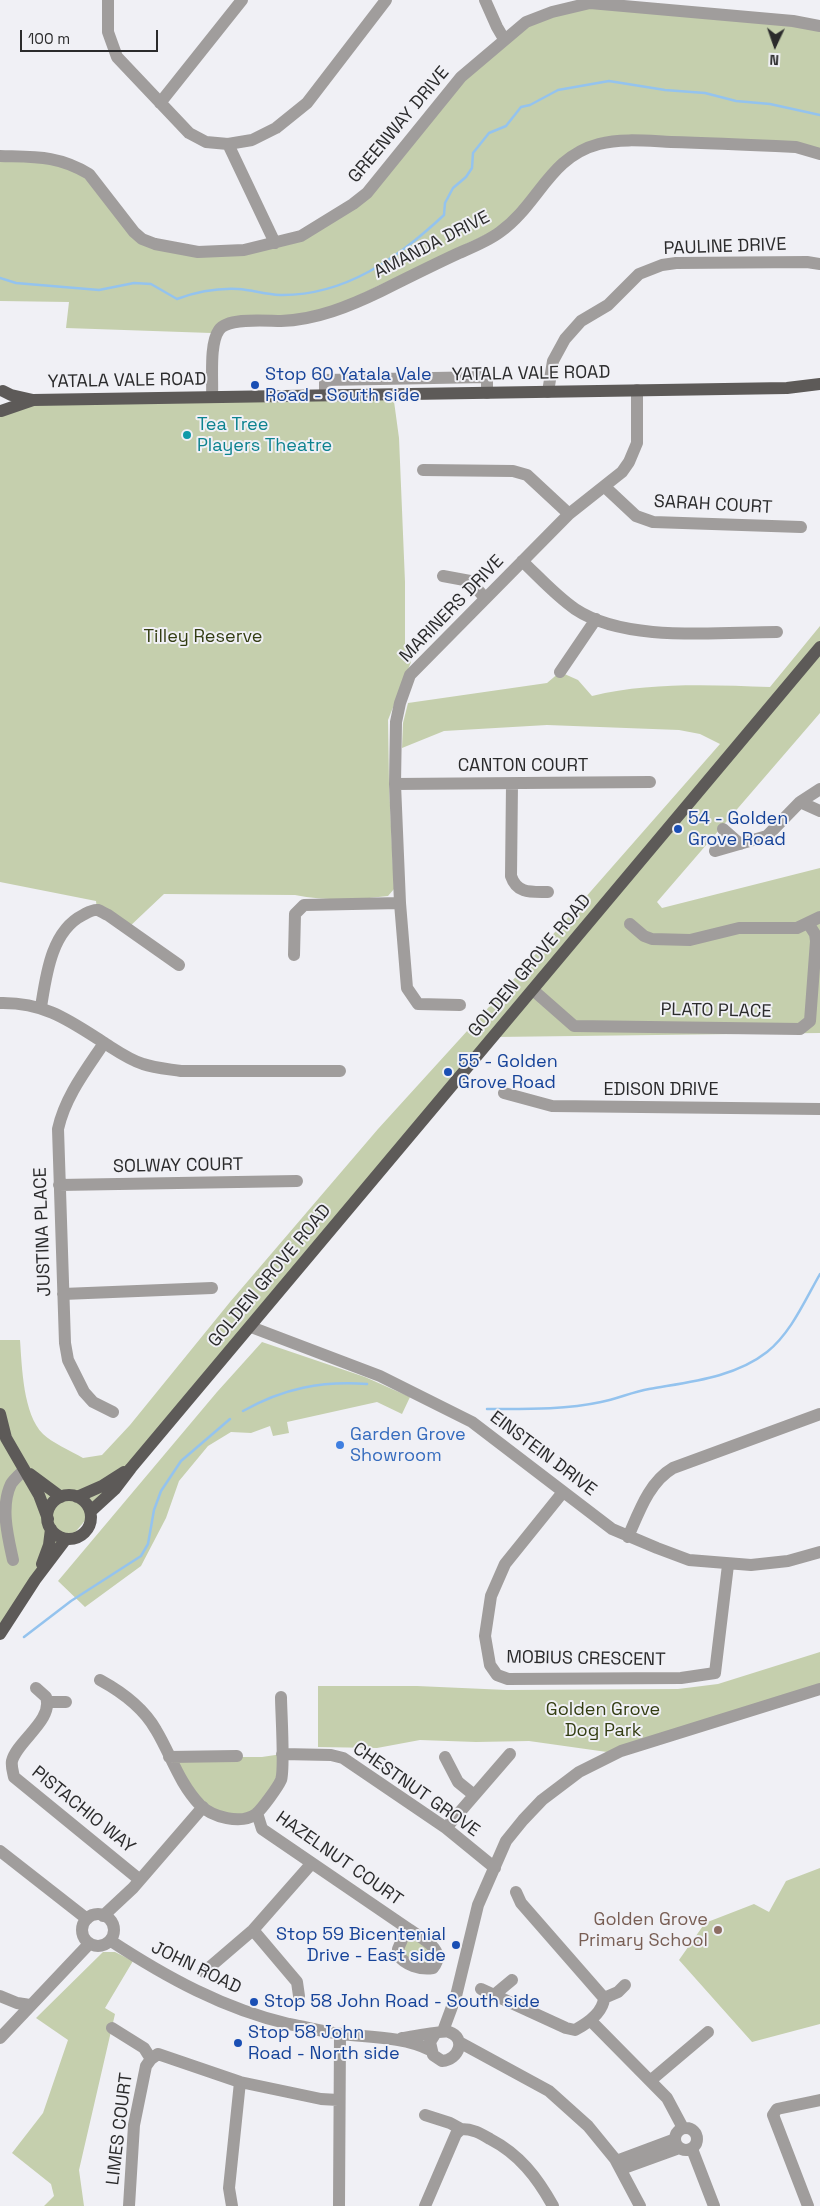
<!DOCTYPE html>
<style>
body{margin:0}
#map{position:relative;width:820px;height:2206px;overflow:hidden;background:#f0f0f5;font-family:"Space Grotesk",sans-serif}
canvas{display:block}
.north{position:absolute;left:750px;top:20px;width:50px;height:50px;-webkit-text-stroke:4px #f0f0f5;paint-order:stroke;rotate:183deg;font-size:14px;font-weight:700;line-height:20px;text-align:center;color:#2b2b2c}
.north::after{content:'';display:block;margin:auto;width:18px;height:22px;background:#2b2b2c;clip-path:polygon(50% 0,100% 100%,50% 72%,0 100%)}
.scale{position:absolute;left:20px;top:30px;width:138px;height:22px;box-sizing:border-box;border:2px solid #2b2b2c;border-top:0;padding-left:6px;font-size:15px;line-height:18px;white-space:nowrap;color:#2b2b2c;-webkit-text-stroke:4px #f0f0f5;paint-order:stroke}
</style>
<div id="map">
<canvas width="820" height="2206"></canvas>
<div class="north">N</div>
<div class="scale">100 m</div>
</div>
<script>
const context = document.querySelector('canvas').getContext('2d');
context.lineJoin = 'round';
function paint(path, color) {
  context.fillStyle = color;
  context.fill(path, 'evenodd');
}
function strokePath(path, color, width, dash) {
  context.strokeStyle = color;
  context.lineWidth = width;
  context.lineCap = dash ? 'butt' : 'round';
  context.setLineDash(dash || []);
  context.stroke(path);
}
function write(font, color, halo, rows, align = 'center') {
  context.font = font + ' "Space Grotesk",sans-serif';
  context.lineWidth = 4;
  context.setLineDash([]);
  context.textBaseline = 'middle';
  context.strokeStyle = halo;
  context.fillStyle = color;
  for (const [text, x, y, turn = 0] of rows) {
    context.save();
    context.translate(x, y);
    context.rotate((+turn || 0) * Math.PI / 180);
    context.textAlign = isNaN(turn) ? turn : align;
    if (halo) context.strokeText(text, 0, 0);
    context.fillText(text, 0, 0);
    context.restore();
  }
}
paint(new Path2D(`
 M 590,3 L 820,26 L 820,154 L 612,141 L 569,157 L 512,222 L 309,319 L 255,321 L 211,333 L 66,328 L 69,302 L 0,301 L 0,156 L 78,168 L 134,232 L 183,250 L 275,243 L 353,204 L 461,77 L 526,22 Z
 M 393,394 L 399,438 L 405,582 L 405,644 L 411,662 L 388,720 L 389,784 L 394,889 L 388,896 C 357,900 325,901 295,895 L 164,894 L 128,928 L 97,910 L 96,901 L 0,882 L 0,414 L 18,405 Z
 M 820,626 L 820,713 L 657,902 L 662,908 L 820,868 L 820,1033 L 494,1037 L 61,1549 L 0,1632 L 0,1340 L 20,1340 C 22,1367 23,1414 43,1434 C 51,1442 71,1451 83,1458 L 102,1455 L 130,1425 L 230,1302 L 378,1129 L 498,997 L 720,744 L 700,734 L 679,730 L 547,725 L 444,731 L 402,748 L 403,723 L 408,703 L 547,683 L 560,672 L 578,680 L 592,696 C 649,682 711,685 770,687 Z
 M 262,1342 L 365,1377 L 410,1397 L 402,1414 L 377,1402 L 287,1422 L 289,1433 L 273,1436 L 270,1426 L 251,1433 L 231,1432 L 208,1446 L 179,1481 L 166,1518 L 141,1566 L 85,1607 L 58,1581 L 217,1392 Z
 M 820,1652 L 820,1685 L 607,1752 L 529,1741 L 476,1742 L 420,1740 L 377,1748 L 318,1747 L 318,1686 L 417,1686 L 507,1690 L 678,1689 L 718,1684 Z
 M 282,1754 L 282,1779 L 247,1818 L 210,1813 L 169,1757 L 262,1757 Z
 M 820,1868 L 820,2024 L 752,2042 L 679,1960 L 705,1923 L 754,1904 L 769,1912 L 786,1881 Z
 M 406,1936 L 434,1947 L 436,1963 L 404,1963 L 398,1949 Z
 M 103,1952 L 115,1952 L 133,1961 L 105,2008 L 115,2014 L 79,2170 L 84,2206 L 44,2206 L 54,2196 L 51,2184 L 12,2153 L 43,2113 L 68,2040 L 36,2018 Z`), '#c5cfad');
strokePath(new Path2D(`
 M 0,278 L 16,283 L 99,290 L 134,283 L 151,284 L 177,299 C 196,292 217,288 238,289 C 252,290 265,294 280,295 C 345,296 398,258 444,215 L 445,203 L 453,188 L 466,177 L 472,168 L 473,153 L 489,133 L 506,126 L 521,107 L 530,105 L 558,90 L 609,81 L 665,90 L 705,93 L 736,101 L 770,104 L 820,115
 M 487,1409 C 525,1409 564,1410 601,1402 C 617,1399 632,1392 649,1389 C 688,1382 734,1378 767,1352 C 791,1333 805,1300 820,1274
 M 243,1411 C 284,1388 321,1381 367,1384
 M 24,1637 L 71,1601 L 141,1556 L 148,1544 L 154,1510 L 161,1491 L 181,1461 L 230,1419`), '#94c3ee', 2.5);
strokePath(new Path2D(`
 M 108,0 L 108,32 L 117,57 L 189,133 L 206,142 L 228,144 L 252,140 L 276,128 L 307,103 L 386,0
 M 485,0 L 497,27 L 504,39
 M 160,103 L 242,0
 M 228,144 L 275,243
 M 0,156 C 34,157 58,155 89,174 L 134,232 L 142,239 L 155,244 L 198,252 L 244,250 L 301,236 L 353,204 L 367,193 L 461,77 L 526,22 L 552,12 L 590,3 L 793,21 L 820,26
 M 548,392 L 553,361 L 565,339 L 581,321 L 608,305 L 639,274 L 662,265 L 676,263 L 807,262 L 820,264
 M 325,395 L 325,380 L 487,377 L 487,393
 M 212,397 C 213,379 209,344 219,330 C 228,317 266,321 281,321 C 316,320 350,306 381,291 C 407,278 433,265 459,253 C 473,247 488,241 500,232 C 539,204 549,157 599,144 C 622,138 648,141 671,142 C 712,143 754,145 796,147 L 820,154
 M 423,470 L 513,471 L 527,475 L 569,514
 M 605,487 L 636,516 L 653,522 L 801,527
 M 522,561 C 539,577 556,596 575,609 C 626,643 718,632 777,632
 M 443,576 L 470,581 L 485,598
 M 560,672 L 596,619
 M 395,784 L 650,782
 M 512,784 L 511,876 C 517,894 531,892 548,892
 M 800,802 L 820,811
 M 723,829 L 740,844
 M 715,851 L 767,836 L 800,802 L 820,789
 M 630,924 L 644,936 L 652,939 L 690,940 L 739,928 L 797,928 L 820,917
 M 294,955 L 295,914 L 304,905 L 400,903
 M 533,990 L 574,1026 L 800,1029 L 810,1021 L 816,941 L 815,934 L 808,923
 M 0,1003 C 45,1002 70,1021 106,1044 C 117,1051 130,1060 143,1064 C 154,1068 168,1069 181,1071 L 340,1071
 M 460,1005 L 418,1004 L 407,988 L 400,903 L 395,784 L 396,722 L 400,703 L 410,675 L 569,514 L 622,472 L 629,462 L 637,443 L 637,390
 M 41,1007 C 46,976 51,931 83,915 C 87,913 93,909 98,910 C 101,911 105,914 108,915 L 179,965
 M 104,1043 C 86,1070 65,1097 58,1129 L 65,1343 L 68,1360 L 84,1392 L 93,1402 L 113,1412
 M 504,1093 L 552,1106 L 820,1109
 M 59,1185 L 297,1181
 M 63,1294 L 212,1288
 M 251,1327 L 380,1376 L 472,1422 L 612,1529 L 657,1548 L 689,1560 L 751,1565 L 788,1561 L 820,1552
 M 563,1492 L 505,1564 L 491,1596 L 485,1636 L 490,1665 L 497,1675 L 508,1679 L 681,1678 L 715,1673 L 728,1565
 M 628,1537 C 639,1512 649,1482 673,1468 L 820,1414
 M 13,1560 C 8,1537 0,1507 11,1484 C 14,1479 20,1474 24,1470
 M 100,1680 C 122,1692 143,1707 156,1730 C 171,1755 179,1783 200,1805 C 212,1817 241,1825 256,1814 C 262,1809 278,1787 281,1780 C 285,1770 281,1711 281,1697
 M 36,1688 L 46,1697 C 54,1720 17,1741 12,1761 C 11,1766 13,1772 14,1777 L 140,1880
 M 48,1702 L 66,1702
 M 282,1754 L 331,1755 L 343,1758 L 446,1828 L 495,1868
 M 169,1757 L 237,1756
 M 445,1757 L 458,1782 L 474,1795
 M 257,1813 L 262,1829 L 407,1928 L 398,1949 L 398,1955 C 405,1965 420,1970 433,1968 C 448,1949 421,1938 407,1928
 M 446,1828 L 510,1754
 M 0,1851 L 87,1919
 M82 1930a16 16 0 1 1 32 0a16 16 0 1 1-32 0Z
 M 103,1916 L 133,1888 L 203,1807
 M 253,1930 L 297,1982 L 299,1996
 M 111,1941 C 166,1977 224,2009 289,2024 C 306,2027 324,2032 341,2034 C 368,2037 406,2037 430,2050
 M 204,1972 L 253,1930 L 312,1863
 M 481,1989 L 566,2028 L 575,2030 C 588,2023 603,2013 604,1998 L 521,1903 L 516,1892
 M 494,1995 L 512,1980
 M 0,1996 L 17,2003 L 30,2005
 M 604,1998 L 618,1992 L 625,1985
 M 591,2021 L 667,2098 L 683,2128
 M 112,2028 L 144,2048 L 151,2059 L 158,2054 L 240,2082 L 321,2099 L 338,2100
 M 443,2031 L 456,1996 L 478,1905 L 506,1841 L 523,1820 L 542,1800 L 579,1772 L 621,1751 L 820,1689
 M 0,2038 L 89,1944
 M 402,2038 C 411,2037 444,2030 449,2032 C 467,2038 459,2060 442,2061 L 433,2055 L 430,2042 L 435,2034
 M 459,2042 L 549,2091 L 588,2126 L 615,2159 L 640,2206
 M 650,2081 L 708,2032
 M 425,2115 L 450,2123 L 461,2129
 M675 2139a11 11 0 1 1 22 0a11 11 0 1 1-22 0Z
 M 692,2149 L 714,2206
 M 616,2161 L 675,2139
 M 621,2169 L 679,2148
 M 129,2206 L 134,2125 L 146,2066 L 151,2059
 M 232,2206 L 229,2188 L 240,2082
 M 339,2206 L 340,2034
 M 425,2206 L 456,2134 L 461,2129 C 473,2129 480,2133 490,2139 C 519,2154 537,2177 553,2206
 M 808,2206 L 773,2115 L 777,2109 L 820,2100`), '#a09d9c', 12);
strokePath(new Path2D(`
 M 3,391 L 11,395 L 33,400 L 787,388 L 820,384
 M 1,411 L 33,400
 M 0,1414 L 6,1438 L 39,1495 L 48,1519
 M 30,1474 L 61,1497
 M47 1517a22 22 0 1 1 44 0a22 22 0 1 1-44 0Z
 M 77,1497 L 102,1486 L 124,1472
 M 91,1511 L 115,1489 L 131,1468 L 820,647
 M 42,1564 L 49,1545 L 51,1529
 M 0,1634 L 35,1580 L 66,1539`), '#5d5a58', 12);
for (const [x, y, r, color] of [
 [255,385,5,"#1a4fb4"],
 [187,435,5,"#0f9aa8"],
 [678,829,5,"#1a4fb4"],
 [448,1072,5,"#1a4fb4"],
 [340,1445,5,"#3f7fe0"],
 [718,1930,5,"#8d6e63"],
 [456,1945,5,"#1a4fb4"],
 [254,2002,5,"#1a4fb4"],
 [238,2043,5,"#1a4fb4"]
]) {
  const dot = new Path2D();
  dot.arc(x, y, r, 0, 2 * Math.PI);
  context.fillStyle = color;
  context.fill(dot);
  strokePath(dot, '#f0f0f5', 2);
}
write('18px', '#2b2b2c', '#f0f0f5', [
 ["GREENWAY DRIVE",399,125,-50],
 ["AMANDA DRIVE",432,245,-27],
 ["PAULINE DRIVE",725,247,-2],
 ["YATALA VALE ROAD",531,374,-1],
 ["YATALA VALE ROAD",127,381,-1],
 ["SARAH COURT",713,505,3],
 ["MARINERS DRIVE",452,609,-46],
 ["CANTON COURT",523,766],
 ["GOLDEN GROVE ROAD",530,966,-50],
 ["PLATO PLACE",716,1011,1],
 ["EDISON DRIVE",661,1090],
 ["SOLWAY COURT",178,1166,-1],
 ["JUSTINA PLACE",43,1232,-92],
 ["GOLDEN GROVE ROAD",270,1276,-50],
 ["EINSTEIN DRIVE",543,1454,37],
 ["MOBIUS CRESCENT",586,1659,1],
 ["CHESTNUT GROVE",416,1790,35],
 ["PISTACHIO WAY",83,1810,39],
 ["HAZELNUT COURT",339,1859,35],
 ["JOHN ROAD",196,1968,26],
 ["LIMES COURT",120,2129,-83]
]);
write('18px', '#164399', '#f0f0f5', [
 ["Stop 60 Yatala Vale",265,375],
 ["Road - South side",265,396],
 ["54 - Golden",688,819],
 ["Grove Road",688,840],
 ["55 - Golden",458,1062],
 ["Grove Road",458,1083],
 ["Stop 59 Bicentenial",446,1935,"right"],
 ["Drive - East side",446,1956,"right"],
 ["Stop 58 John Road - South side",264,2002],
 ["Stop 58 John",248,2033],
 ["Road - North side",248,2054]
], 'left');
write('18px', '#0d838f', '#f0f0f5', [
 ["Tea Tree",197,425],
 ["Players Theatre",197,446]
], 'left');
write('18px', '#333d12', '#f0f0f5', [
 ["Tilley Reserve",203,637],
 ["Golden Grove",603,1710],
 ["Dog Park",603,1731]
]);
write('18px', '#366cbe', '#f0f0f5', [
 ["Garden Grove",350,1435],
 ["Showroom",350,1456]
], 'left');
write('18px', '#785e54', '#f0f0f5', [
 ["Golden Grove",708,1920],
 ["Primary School",708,1941]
], 'right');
</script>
